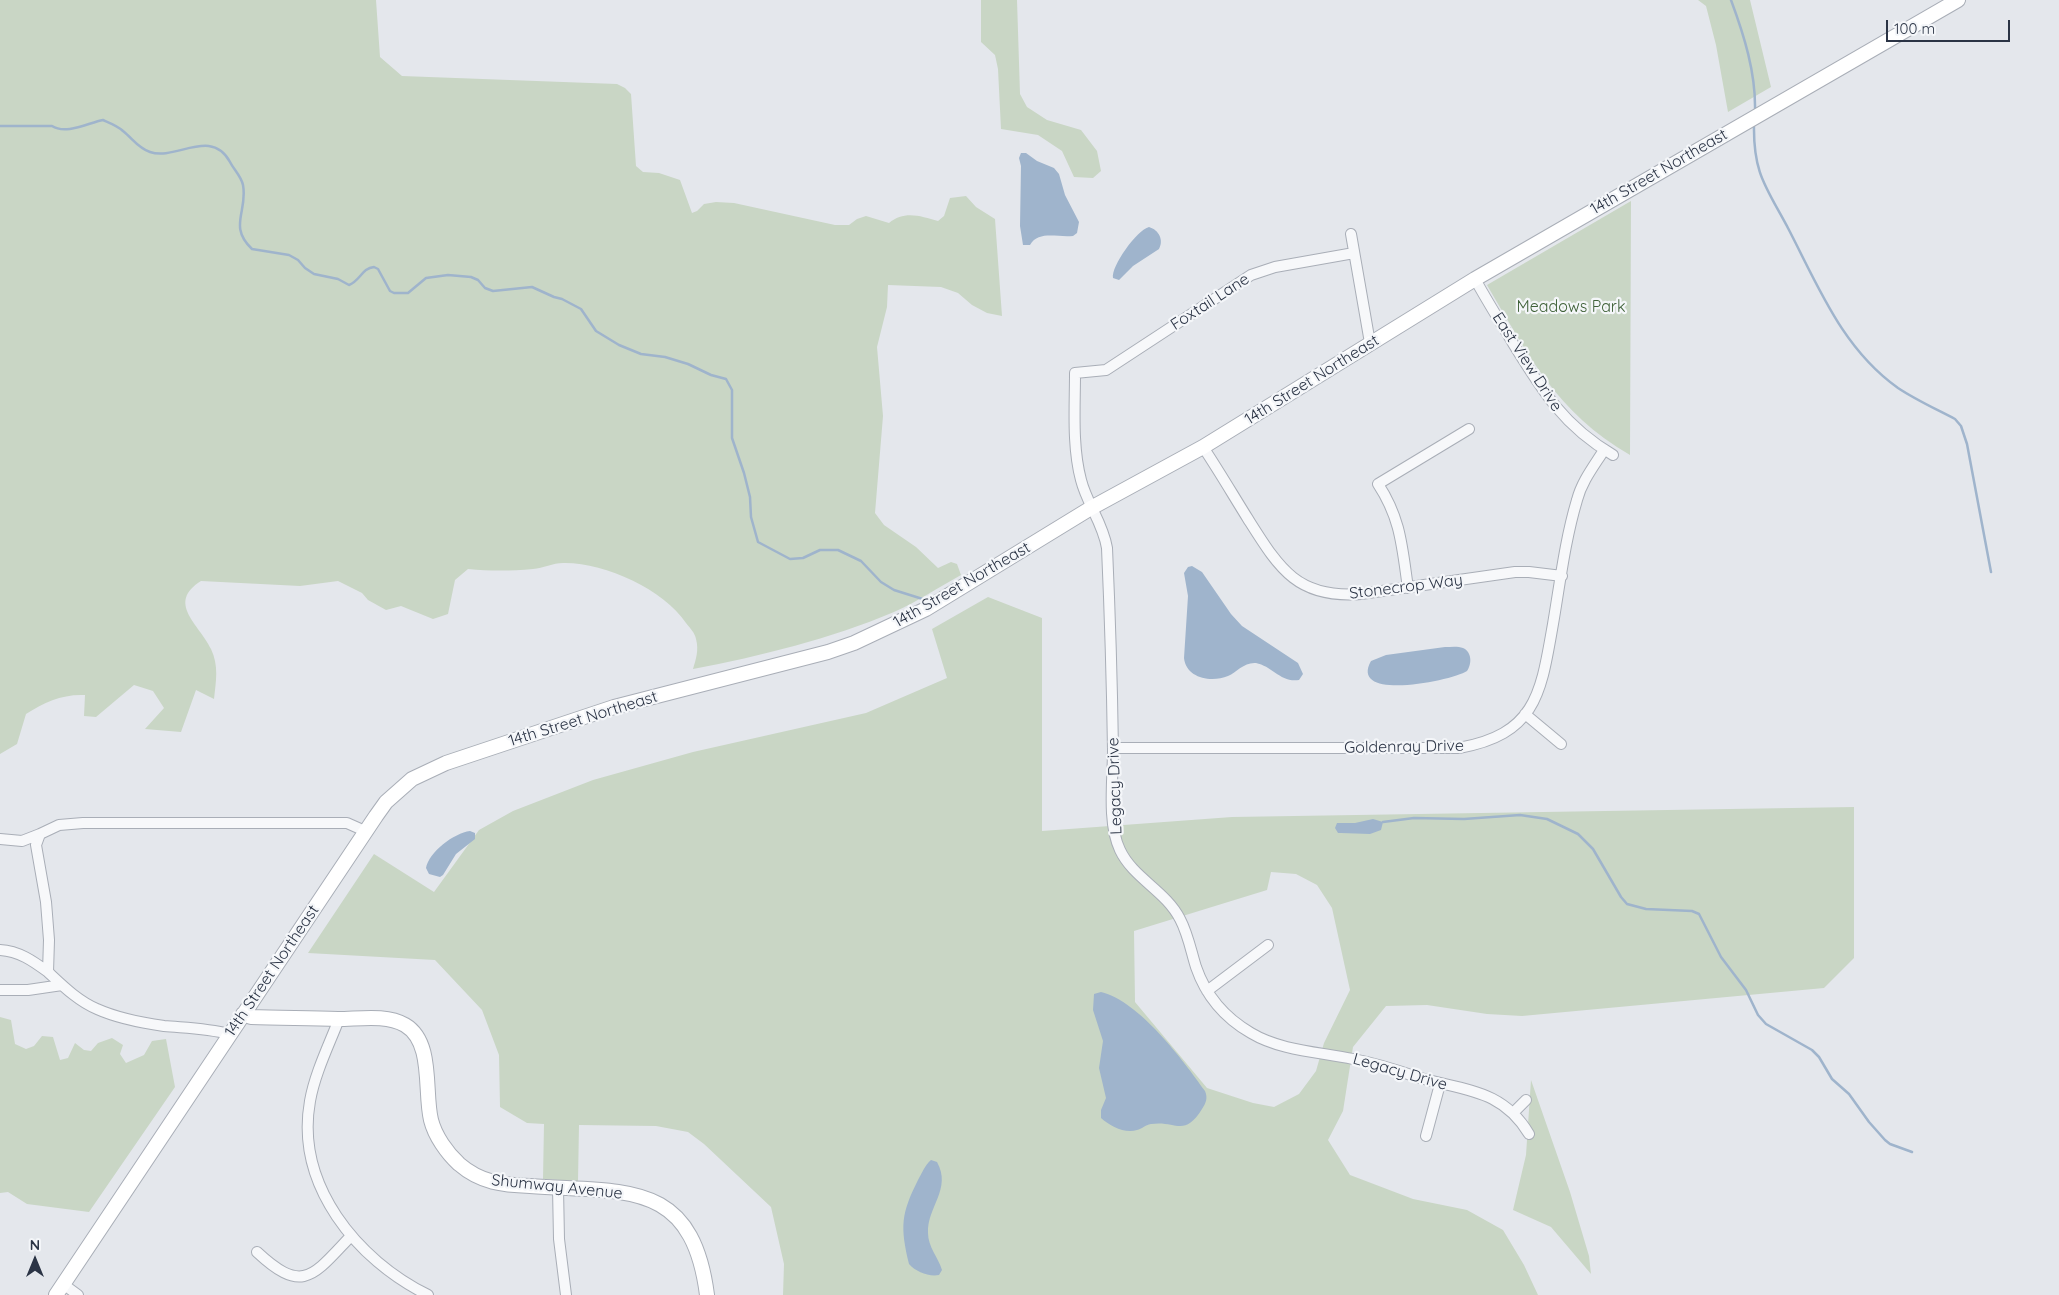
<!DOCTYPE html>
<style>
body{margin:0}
#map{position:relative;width:2059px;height:1295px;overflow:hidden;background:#e4e7ec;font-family:Quicksand,sans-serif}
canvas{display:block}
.north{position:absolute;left:10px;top:1235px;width:50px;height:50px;-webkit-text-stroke:4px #f4f6f9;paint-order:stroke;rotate:0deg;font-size:14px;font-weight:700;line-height:20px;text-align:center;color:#2b3445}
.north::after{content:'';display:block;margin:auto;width:18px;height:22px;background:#2b3445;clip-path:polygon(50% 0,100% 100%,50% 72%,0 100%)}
.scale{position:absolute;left:1886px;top:20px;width:124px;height:22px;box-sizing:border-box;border:2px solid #2b3445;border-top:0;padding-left:6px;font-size:15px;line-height:18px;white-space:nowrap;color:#2b3445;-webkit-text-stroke:4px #f4f6f9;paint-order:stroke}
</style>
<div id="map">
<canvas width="2059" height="1295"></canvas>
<div class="north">N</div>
<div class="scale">100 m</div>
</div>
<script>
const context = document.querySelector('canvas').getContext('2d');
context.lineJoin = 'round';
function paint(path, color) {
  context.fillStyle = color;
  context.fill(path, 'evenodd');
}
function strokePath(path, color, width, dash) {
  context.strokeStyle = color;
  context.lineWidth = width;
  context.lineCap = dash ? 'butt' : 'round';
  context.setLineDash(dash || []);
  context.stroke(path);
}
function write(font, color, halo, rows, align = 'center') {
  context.font = font + ' Quicksand,sans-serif';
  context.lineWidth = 4.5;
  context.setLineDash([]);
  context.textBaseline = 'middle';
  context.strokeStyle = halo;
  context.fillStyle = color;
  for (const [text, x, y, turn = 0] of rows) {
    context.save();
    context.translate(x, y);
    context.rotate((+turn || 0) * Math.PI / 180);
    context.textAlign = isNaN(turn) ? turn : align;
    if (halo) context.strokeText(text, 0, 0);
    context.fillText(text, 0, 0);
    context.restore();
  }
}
paint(new Path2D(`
 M 0,0 L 376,0 L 380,57 L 402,76 L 617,84 L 625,88 L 631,94 L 636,166 L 643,172 L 659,173 L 680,180 L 692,213 L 697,211 L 704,204 L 716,202 L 734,203 L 835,225 L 849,225 L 857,219 L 866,216 L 889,223 C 904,210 921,216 938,221 L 944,216 L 950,198 L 966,196 L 976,207 L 995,219 L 1002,316 L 987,313 L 972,305 L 958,293 L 941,287 L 888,285 L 887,307 L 877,347 L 883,416 L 875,513 L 884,525 L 916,547 L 938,568 L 951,562 L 957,564 L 961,575 C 939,587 917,602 894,612 C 830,639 761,656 693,669 C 696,659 699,650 696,639 C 695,633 690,628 686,623 C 663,589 604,562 563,563 C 553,563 543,568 533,569 C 510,571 490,571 468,569 L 455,580 L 448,614 L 433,619 L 401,606 L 386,610 L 368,600 L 362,593 L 338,581 L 300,586 L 201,581 C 166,603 199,624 211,649 C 219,666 216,681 214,699 L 196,690 L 181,732 L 145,729 L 164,708 L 153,691 L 134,685 L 96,717 L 84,716 L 85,695 C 62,694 45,702 26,714 L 17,744 L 0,754 Z
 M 981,0 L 1017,0 L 1020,94 L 1027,107 L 1047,120 L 1081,130 L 1097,151 L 1101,171 L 1093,178 L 1074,177 L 1062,151 L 1038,135 L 1001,129 L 998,69 L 995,55 L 981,42 Z
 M 1698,0 L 1750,0 L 1771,87 L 1728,112 L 1716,45 L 1706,6 Z
 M 1631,201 L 1630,455 C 1556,412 1529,356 1487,285 Z
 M 988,597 L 1042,618 L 1042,831 L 1232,817 L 1854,807 L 1854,958 L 1824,988 L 1522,1016 L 1487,1014 L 1427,1005 L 1386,1006 L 1353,1047 L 1343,1111 L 1328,1140 L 1350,1175 L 1413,1199 L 1467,1210 L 1503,1230 L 1524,1265 L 1538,1295 L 783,1295 L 784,1264 L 771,1207 L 704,1144 L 688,1132 L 656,1126 L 579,1125 L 578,1181 L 543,1179 L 544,1124 L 527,1123 L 500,1107 L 499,1055 L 482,1010 L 435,960 L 308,953 L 374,854 L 434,892 L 479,830 L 513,811 L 593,780 L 693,752 L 866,713 L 947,678 L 932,629 ZM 1271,872 L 1296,874 L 1317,885 L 1332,908 L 1350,990 L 1324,1043 L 1316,1071 L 1299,1094 L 1274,1107 L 1253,1103 L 1207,1088 L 1135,1002 L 1134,931 L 1267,890 Z
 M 0,1017 L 11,1020 L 15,1044 L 26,1049 L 34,1046 L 42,1036 L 53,1037 L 60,1060 L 68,1058 L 75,1043 L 84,1050 L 91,1051 L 98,1043 L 112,1038 L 123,1045 L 120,1054 L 126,1063 L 144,1055 L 152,1041 L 166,1039 L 175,1087 L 89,1212 L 27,1204 L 8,1192 L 0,1193 L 0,1198 Z
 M 1531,1080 L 1570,1192 L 1589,1256 L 1591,1274 L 1551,1227 L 1513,1210 L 1526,1155 Z`), '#c9d6c5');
paint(new Path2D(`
 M 1021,153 L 1026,153 L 1037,161 L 1054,168 L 1059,174 L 1065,195 L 1079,222 L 1077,233 L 1073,236 C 1058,238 1039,230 1030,245 L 1023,245 L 1020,226 L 1021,166 L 1019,158 Z
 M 1149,227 C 1159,230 1164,240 1159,249 L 1133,266 L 1119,280 L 1113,278 C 1111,266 1137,230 1149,227 Z
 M 1192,566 L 1202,572 L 1231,614 L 1242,626 L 1298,663 L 1303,674 L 1299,680 C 1281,683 1272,666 1256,663 C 1244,662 1237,672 1228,676 C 1211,683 1186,678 1184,658 L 1188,596 L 1184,573 L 1188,567 Z
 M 1445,647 C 1451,647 1458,646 1463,648 C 1472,652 1472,664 1467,671 C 1452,681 1348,702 1371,661 L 1386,655 Z
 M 1373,819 L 1383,822 L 1381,830 L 1370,834 L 1341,833 L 1338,833 L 1335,828 L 1337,823 L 1355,823 Z
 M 470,831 L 475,833 L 475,839 L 456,854 L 443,875 L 440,877 L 429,874 L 426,868 C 429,852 454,833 470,831 Z
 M 1101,992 C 1139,1001 1183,1060 1205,1091 C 1208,1098 1206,1103 1202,1109 C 1184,1138 1176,1120 1151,1124 C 1145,1125 1142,1129 1137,1130 C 1125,1134 1110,1126 1101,1118 L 1101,1110 L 1106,1098 L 1099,1068 L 1103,1041 L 1093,1010 L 1094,994 Z
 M 931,1160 L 937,1162 C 952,1189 927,1207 928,1233 C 928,1247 938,1257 942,1270 L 939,1275 C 929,1277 916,1272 909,1264 C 900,1226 901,1214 918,1180 C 922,1173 925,1165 931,1160 Z`), '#9fb4cc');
strokePath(new Path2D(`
 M 1731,0 C 1744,35 1756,73 1755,111
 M 1754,124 C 1753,175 1767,188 1789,230 C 1819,288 1843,349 1898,388 C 1916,400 1936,409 1955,419 L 1961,426 L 1967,444 L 1991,572
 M 0,126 L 52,126 C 66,135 88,123 103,120 C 110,123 118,126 123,131 C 133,139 138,148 150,152 C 176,161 211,127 230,162 C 234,170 241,176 243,185 C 248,212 228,226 252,249 L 289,255 L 298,260 L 305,268 L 314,274 L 338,279 L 349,285 C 360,281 362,268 374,267 L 378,269 L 390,291 L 394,293 L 408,293 L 426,278 L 448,275 L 471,277 L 478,280 L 485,288 L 493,291 L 532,287 L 554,297 L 562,299 L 581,309 L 596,331 L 619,345 L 641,354 L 665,357 L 688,364 L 711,375 L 726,379 L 732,390 L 732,438 L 744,473 L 750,497 L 751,517 L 758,542 L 790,559 L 803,558 L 820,550 L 838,550 L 861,561 L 881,582 L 894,590 L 929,601
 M 1383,822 L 1414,818 L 1464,819 L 1520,815 L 1547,819 L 1578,834 L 1593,849 L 1621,897 L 1627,904 L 1646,909 L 1692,911 L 1699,914 L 1721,957 L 1746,990 L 1758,1015 L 1766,1024 L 1812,1050 L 1819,1057 L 1832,1079 L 1849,1094 L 1869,1122 L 1885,1140 L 1890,1144 L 1912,1152`), '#9fb4cc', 2.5);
const street = new Path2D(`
 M 1351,234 L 1370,343
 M 1354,253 L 1275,267 L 1251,275 L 1106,370 L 1075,373 C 1075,408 1072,446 1081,480 C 1087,504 1103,523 1107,548 C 1110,615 1112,683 1113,750 C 1113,780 1107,823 1120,850 C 1133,878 1166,891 1180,919 C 1188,934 1191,951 1196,967 C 1206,996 1225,1018 1251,1033 C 1281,1051 1320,1052 1353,1059 C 1374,1063 1394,1069 1414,1076 C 1461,1091 1501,1087 1529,1134
 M 1475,279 C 1487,301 1501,323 1514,345 C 1543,392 1564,426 1613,455
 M 1203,447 C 1219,471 1233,495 1248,519 C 1279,568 1297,599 1361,594 L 1515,572 L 1529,572 L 1562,576
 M 1408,588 C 1402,547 1401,519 1378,484 L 1469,429
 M 1525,714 L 1561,744
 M 1113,748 L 1459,748 C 1537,734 1541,692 1553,624 C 1560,583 1565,540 1577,500 C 1582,481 1594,466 1604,450
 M 0,839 L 22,841 L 40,834
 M 0,950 C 19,951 33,961 48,972
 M 0,990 L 28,990 L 62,985
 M 1207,991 L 1268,945
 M 339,1019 C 329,1045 315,1073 310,1101 C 295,1185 357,1260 428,1295
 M 229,1034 C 207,1028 187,1028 164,1026 C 143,1023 117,1018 97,1009 C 78,1001 63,986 48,972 L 49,940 L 46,902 L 36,845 L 40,834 L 59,825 L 83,823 L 347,823 L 365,831
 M 1514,1112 L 1526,1100
 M 1426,1136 L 1440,1084
 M 558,1188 L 559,1239 L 566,1295
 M 257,1252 C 303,1295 313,1276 351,1236
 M 63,1284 L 78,1295`);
const secondary = new Path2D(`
 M 243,1014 L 251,1017 C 280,1018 309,1018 338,1019 C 359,1019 386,1014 405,1025 C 434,1042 424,1092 431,1120 C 435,1136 447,1153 459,1164 C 481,1183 503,1185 530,1186 C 624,1193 692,1178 707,1295
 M 56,1295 L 376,816 L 386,802 L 412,779 L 446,763 L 614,707 L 828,652 L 854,643 L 926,609 L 1091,508 L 1203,447 L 1475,279 L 1958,0`);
strokePath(street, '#a9aeb7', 12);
strokePath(secondary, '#a9aeb7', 16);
strokePath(street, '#f7f8fa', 10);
strokePath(secondary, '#fff', 14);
write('16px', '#2b3445', '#f4f6f9', [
 ["14th Street Northeast",1659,172,-30],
 ["Foxtail Lane",1210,302,-33],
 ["East View Drive",1527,362,57],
 ["14th Street Northeast",1312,380,-32],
 ["14th Street Northeast",962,585,-30],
 ["Stonecrop Way",1406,587,-7],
 ["14th Street Northeast",583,719,-17],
 ["Goldenray Drive",1404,747,-1],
 ["Legacy Drive",1115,786,-92],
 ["14th Street Northeast",272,971,-56],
 ["Legacy Drive",1400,1072,16],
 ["Shumway Avenue",557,1187,6]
]);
write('16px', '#3f6138', '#f4f6f9', [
 ["Meadows Park",1571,307]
]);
</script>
